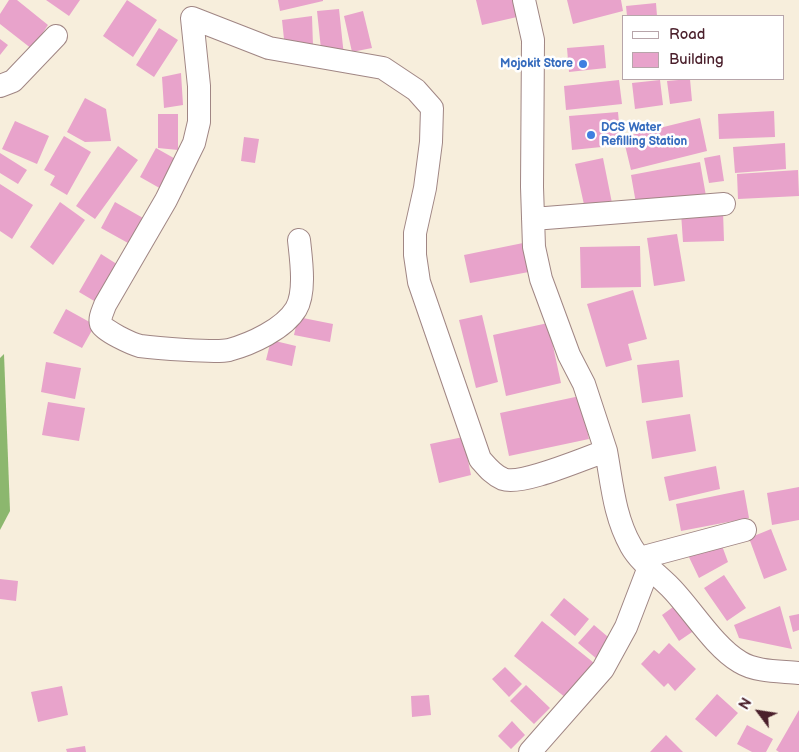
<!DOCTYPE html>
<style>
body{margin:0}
#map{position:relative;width:799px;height:752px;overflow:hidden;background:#f7eedc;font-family:"Balsamiq Sans",sans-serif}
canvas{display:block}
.legend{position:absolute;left:622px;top:15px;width:162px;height:65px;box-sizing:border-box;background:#fff;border:1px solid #b7a5aa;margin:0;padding:6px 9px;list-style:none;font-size:15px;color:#4a1f2b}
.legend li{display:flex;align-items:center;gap:10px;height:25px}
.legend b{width:25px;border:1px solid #b7a5aa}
.north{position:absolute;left:734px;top:687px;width:50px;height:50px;-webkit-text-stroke:4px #fff;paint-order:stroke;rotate:301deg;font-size:14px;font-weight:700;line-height:20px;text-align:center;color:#4a1f2b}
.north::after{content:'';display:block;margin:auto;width:18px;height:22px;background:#4a1f2b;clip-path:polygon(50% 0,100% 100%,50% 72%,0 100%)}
</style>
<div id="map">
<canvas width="799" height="752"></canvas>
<ul class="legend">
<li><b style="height:6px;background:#fff"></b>Road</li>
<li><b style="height:14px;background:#e8a3cb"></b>Building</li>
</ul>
<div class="north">N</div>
</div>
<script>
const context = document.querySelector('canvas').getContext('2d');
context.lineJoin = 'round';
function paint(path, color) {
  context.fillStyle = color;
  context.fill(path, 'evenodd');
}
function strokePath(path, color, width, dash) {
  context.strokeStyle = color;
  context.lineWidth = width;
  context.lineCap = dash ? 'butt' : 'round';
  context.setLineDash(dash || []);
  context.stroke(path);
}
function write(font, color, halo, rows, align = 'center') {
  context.font = font + ' "Balsamiq Sans",sans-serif';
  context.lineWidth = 5;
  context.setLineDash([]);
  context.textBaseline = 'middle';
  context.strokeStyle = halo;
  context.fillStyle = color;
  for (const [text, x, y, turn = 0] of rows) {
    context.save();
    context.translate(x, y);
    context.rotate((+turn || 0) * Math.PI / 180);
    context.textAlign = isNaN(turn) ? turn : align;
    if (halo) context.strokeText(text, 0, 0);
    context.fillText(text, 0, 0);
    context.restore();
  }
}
paint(new Path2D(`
 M 4,354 L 10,511 L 0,530 L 0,358 Z`), '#8cb76e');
paint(new Path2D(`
 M 9,0 L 17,0 L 48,25 L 32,49 L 0,24 L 0,14 Z
 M 46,0 L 80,0 L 69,16 Z
 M 127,0 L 157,20 L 133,57 L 103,36 Z
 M 278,0 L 323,0 L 323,1 L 280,11 Z
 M 476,0 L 513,0 L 517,17 L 482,25 Z
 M 567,0 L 621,0 L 623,11 L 573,24 Z
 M 656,3 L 657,16 L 627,16 L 626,6 Z
 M 339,9 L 344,56 L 321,49 L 317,11 Z
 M 363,11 L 372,48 L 352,52 L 344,16 Z
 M 312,16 L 313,46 L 284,39 L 282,20 Z
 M 159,28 L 178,40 L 154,77 L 136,65 Z
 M 0,39 L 8,45 L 0,55 Z
 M 604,45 L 606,68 L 569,72 L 567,48 Z
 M 181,73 L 183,105 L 164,108 L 162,77 Z
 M 690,79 L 692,101 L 670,104 L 667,81 Z
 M 619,80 L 622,104 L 566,110 L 564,86 Z
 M 660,80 L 663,105 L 635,109 L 632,83 Z
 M 85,98 L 106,109 L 111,141 L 85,142 L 67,132 Z
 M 774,111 L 775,137 L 719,139 L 718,114 Z
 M 618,112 L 621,145 L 572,150 L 569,116 Z
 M 158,114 L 178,114 L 178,150 L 158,148 Z
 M 700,118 L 707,151 L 631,170 L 623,137 Z
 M 15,121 L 49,136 L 37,164 L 2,149 Z
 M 64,136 L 91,152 L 67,195 L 50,185 L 55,176 L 44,170 Z
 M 244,137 L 259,139 L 255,163 L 241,161 Z
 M 785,143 L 786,169 L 735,173 L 733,147 Z
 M 118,146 L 138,160 L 95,219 L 76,206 Z
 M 156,148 L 179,161 L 163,190 L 140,177 Z
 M 0,153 L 27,170 L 18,184 L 0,173 Z
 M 720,155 L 724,181 L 709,183 L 704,158 Z
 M 603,158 L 612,203 L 585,209 L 575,164 Z
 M 700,162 L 706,196 L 637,209 L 631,175 Z
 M 798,170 L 799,196 L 738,199 L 737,174 Z
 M 0,184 L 33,205 L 12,239 L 0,231 Z
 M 60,202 L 85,220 L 53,265 L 30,247 Z
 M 115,202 L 143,218 L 128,243 L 101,228 Z
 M 723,211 L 724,241 L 683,242 L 681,213 Z
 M 677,234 L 685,281 L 654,286 L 647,238 Z
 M 528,242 L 534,271 L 470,283 L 464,255 Z
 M 640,246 L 641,287 L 581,288 L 580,247 Z
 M 101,254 L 123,268 L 101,305 L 79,292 Z
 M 633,290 L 647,339 L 628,344 L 632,360 L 606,367 L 587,304 Z
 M 66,309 L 95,325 L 82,348 L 53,333 Z
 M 482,315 L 498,382 L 476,388 L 459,320 Z
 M 298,317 L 333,324 L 330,342 L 294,335 Z
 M 548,323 L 561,383 L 506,396 L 493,335 Z
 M 271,340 L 296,346 L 292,366 L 266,360 Z
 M 679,360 L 683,397 L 642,403 L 637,365 Z
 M 46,362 L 81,368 L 75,399 L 41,392 Z
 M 580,396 L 589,439 L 509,456 L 500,413 Z
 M 48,402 L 85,408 L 79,441 L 42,435 Z
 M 690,414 L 696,451 L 652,459 L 646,421 Z
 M 463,437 L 471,475 L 439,483 L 430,444 Z
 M 716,466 L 720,489 L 669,501 L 664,477 Z
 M 799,487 L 799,520 L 772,525 L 767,493 Z
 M 744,490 L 749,518 L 681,531 L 676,504 Z
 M 771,529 L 787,570 L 764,579 L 749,538 Z
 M 721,543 L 728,562 L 699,578 L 687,553 Z
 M 724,575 L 746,608 L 727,621 L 704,588 Z
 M 0,579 L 18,581 L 16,601 L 0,599 Z
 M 564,598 L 589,619 L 575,636 L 550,615 Z
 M 680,602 L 698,628 L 679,641 L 662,615 Z
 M 780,606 L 792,649 L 739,638 L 734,625 Z
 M 799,614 L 799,630 L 793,632 L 789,616 Z
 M 542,621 L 599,667 L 571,702 L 514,656 Z
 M 594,625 L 614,642 L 598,660 L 578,643 Z
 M 669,643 L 696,669 L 675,691 L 668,683 L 664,687 L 641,664 L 654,650 L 659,654 Z
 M 505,667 L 522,684 L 509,697 L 492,679 Z
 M 526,685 L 550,708 L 534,724 L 510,701 Z
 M 62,686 L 68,715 L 38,722 L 31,692 Z
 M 717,694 L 738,713 L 716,737 L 695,719 Z
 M 429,695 L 431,715 L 412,717 L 411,696 Z
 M 799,710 L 799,752 L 779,752 L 776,750 Z
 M 512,721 L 525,735 L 511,749 L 498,736 Z
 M 747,725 L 773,739 L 766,752 L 752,752 L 737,744 Z
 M 666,735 L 683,752 L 650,752 Z
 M 85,746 L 86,752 L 67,752 L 66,749 Z`), '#e8a3cb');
const minor = new Path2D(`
 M 524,0 L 533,40 L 532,187 L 534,247 L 541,279 L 569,355 L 584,384 L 606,451
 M 0,86 L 13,81 L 56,36
 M 533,219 L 724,204
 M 299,240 C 301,259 306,292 296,309 C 284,329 251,344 229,350 C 216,353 155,348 140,346 C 132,344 104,331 101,324 C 99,318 103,311 105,305 L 166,200 L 194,143 L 199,122 L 199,86 L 192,18 L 269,48 L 383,68 L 416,90 L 432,108 L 431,142 L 425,188 L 415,233 L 415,255 L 419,282 L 480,459 C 487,467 493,475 503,479 C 522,486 584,458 606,451 C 612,483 614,516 631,546 C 640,562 657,574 670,587 C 691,608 714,647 740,662 C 756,672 780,671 799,673
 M 640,558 L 745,530
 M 530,752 L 603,669 L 626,627 L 649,567`);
strokePath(minor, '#a08684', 24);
strokePath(minor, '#fff', 22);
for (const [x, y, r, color] of [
 [583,64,5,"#3f7fe0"],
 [591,135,5,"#3f7fe0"]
]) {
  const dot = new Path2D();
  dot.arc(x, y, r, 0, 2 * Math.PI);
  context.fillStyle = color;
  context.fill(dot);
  strokePath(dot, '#fff', 2);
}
write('bold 12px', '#366cbe', '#fff', [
 ["Mojokit Store",573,64],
 ["DCS Water",601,128,"left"],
 ["Refilling Station",601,142,"left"]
], 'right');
</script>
